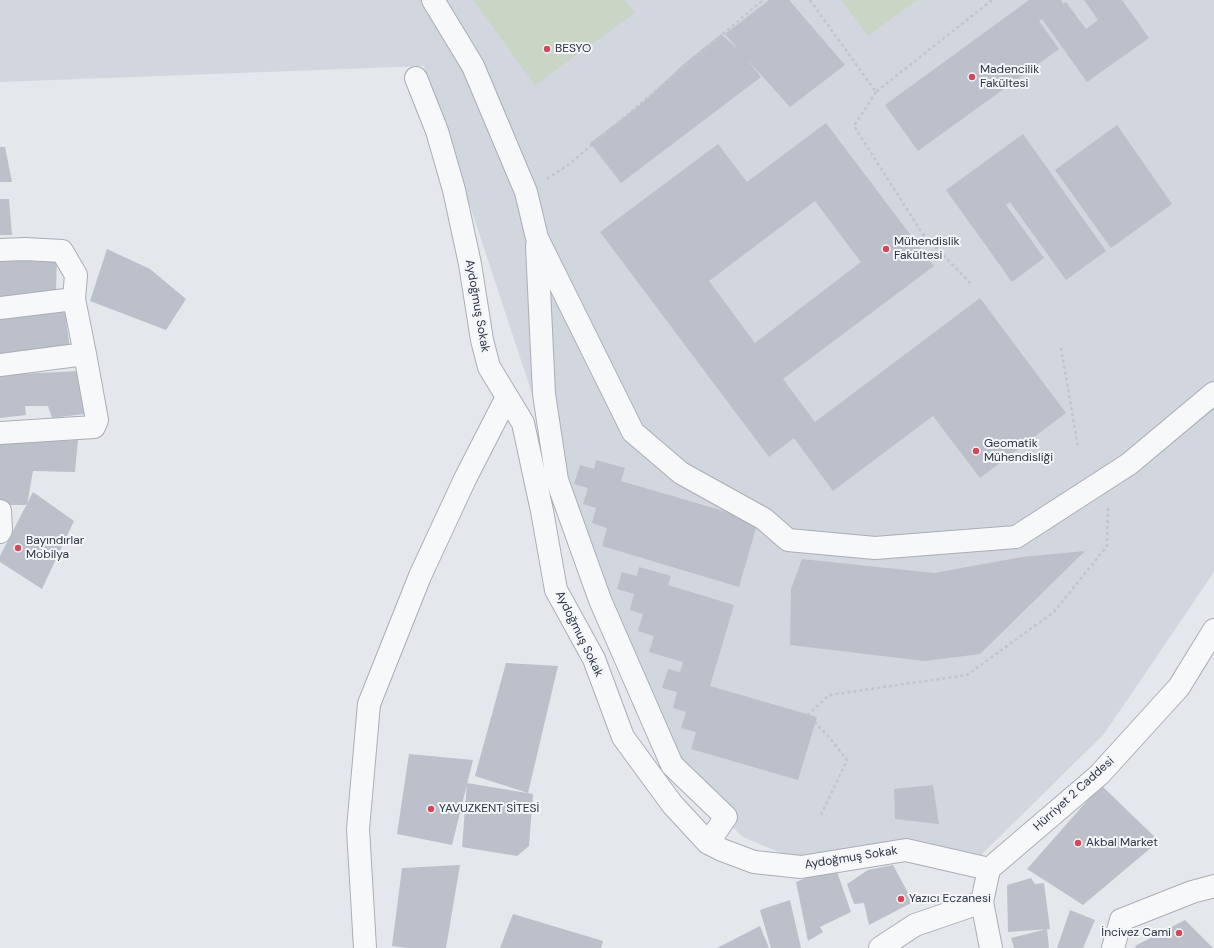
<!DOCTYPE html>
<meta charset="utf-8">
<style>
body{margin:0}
canvas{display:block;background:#e4e7ec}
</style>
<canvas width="1214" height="948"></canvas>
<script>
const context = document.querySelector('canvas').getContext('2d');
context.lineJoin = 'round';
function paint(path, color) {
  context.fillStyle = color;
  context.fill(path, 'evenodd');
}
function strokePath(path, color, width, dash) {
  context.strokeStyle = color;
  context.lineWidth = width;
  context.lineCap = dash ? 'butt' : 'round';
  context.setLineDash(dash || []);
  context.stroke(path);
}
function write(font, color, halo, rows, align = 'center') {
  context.font = font + ' "DM Sans",sans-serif';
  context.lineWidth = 4;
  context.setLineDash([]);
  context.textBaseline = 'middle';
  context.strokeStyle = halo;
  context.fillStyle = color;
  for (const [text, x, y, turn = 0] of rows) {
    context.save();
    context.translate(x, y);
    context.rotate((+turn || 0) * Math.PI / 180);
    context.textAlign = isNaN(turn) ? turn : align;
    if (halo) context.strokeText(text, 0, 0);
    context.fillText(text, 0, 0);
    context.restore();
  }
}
paint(new Path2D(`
 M 0,0 L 1214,0 L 1214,572 L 1104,734 L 979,857 L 800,861 L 743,837 L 669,766 L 600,600 L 424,66 L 0,82 Z`), '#d2d6de');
paint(new Path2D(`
 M 473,0 L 625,0 L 635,13 L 535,85 Z
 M 841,0 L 917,0 L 868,36 Z`), '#c9d6c5');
paint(new Path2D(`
 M 769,0 L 789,0 L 845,65 L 790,107 L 746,58 L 761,77 L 621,183 L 590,143 L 640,105 L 685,63 L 721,34 L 739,50 L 725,34 Z
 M 1029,0 L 1061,0 L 1063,4 L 1066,2 L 1086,29 L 1098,20 L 1084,0 L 1122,0 L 1149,38 L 1087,82 L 1042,19 L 1039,21 L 1059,49 L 918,151 L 885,105 Z
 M 826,123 L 934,266 L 783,379 L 815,422 L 980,298 L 1066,413 L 980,478 L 933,416 L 833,491 L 794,438 L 769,457 L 600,232 L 718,144 L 747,182 ZM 815,201 L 861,262 L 755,343 L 709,281 Z
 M 1117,125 L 1172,204 L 1111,248 L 1055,170 Z
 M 1023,134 L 1106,251 L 1066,280 L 1010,202 L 1006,205 L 1044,258 L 1012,282 L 946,190 Z
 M 0,147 L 5,147 L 12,182 L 0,182 Z
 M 0,199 L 9,199 L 12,235 L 0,235 Z
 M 107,249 L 150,269 L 186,299 L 166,330 L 90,301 Z
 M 57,257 L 56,292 L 0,299 L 0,262 Z
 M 64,306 L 70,348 L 0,356 L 0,315 Z
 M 78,371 L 84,414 L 52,418 L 48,406 L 25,406 L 26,415 L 0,418 L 0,375 Z
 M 78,440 L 75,472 L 33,471 L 27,505 L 0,505 L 0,443 Z
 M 596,460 L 625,468 L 621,481 L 758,521 L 739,587 L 602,546 L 607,528 L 592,523 L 596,508 L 583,504 L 588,488 L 574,484 L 580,465 L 594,469 Z
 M 33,492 L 74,521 L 42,589 L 0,562 L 0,556 Z
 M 1085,551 L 980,654 L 925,661 L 790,645 L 791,589 L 802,559 L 934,573 L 1022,557 Z
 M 639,567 L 671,576 L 668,585 L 734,605 L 710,686 L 817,717 L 798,780 L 691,749 L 696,732 L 681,728 L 686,712 L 673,708 L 677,692 L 662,688 L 668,669 L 680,672 L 683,662 L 649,652 L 654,636 L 638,631 L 643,614 L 630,610 L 634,594 L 617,589 L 622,572 L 637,576 Z
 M 506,663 L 558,666 L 528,793 L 475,776 Z
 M 409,754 L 473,760 L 452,845 L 397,834 Z
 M 467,783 L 533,794 L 529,846 L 517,856 L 462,847 Z
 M 933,785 L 939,824 L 895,819 L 894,789 Z
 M 1101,785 L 1159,841 L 1083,905 L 1027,869 Z
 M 460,865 L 446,948 L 407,948 L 392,946 L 402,868 Z
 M 893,865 L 913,902 L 869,925 L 864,903 L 854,904 L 847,884 L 868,870 Z
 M 835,866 L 851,912 L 820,927 L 823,932 L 808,941 L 796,882 Z
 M 1031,878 L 1035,884 L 1044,883 L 1050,929 L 1008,932 L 1007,885 Z
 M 790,900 L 801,948 L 771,948 L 760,910 Z
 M 1070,910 L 1095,920 L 1083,948 L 1057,948 Z
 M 513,914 L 603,941 L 601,948 L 500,948 Z
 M 1185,920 L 1213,948 L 1136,948 L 1135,946 Z
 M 760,926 L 769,948 L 717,948 Z
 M 1047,929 L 1049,948 L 1014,948 L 1011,938 Z`), '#bbc0ca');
const minor = new Path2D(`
 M 433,0 L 473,66 L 526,192 L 537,238 L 633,432 L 681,473 L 764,519 L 788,540 L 875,548 L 1016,537 L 1129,464 L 1214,393
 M 416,78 L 437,131 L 454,190 L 470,264 L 482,340 L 489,367 L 523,423 L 542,511 L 556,590 L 594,659 L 623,737 L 672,804 L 708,843 L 722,850 L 754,862 L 801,867 L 906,850 L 989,869
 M 537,246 L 544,394 L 557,480 L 600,600 L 672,765 L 726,817 L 708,843
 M 0,250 L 25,249 L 62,251 L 76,275 L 74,299 L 85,354 L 97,420 L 94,427 L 0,433
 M 0,308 L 74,299
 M 0,365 L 85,354
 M 0,511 L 1,530 L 0,532
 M 365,948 L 358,829 L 369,704 L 420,576 L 465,479 L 507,397
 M 880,948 L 915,925 L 982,902
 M 991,948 L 982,902 L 989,869 L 1099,775 L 1179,687 L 1214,630
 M 1113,948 L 1121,920 L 1192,892 L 1214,886`);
strokePath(minor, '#a9aeb7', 24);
strokePath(new Path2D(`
 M 810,0 L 876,92 L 992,0
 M 876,92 L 854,126 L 922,233 L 971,284
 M 547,179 L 568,165 L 763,0
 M 1061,348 L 1078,447
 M 821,815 L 847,760 L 829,737 L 808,715 L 829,695 L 967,675 L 1054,612 L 1107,546 L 1108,505`), '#c2c5cb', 2.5, [3, 3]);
strokePath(minor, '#f7f8fa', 22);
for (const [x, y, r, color] of [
 [547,49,4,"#d1495b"],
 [972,77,4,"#d1495b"],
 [886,249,4,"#d1495b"],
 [976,451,4,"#d1495b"],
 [18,548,4,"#d1495b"],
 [431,809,4,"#d1495b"],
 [1078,843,4,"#d1495b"],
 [901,899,4,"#d1495b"],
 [1179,933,4,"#d1495b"]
]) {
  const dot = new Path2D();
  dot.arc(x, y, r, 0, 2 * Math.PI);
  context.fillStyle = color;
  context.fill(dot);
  strokePath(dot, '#f4f6f9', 1.5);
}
write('12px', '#2b3445', '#f4f6f9', [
 ["BESYO",555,49],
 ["Madencilik",980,70],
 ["Fakültesi",980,84],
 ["Mühendislik",894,242],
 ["Fakültesi",894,256],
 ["Geomatik",984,444],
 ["Mühendisliği",984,458],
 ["Bayındırlar",26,541],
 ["Mobilya",26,555],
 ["YAVUZKENT SİTESİ",439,809],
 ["Akbal Market",1086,843],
 ["Yazıcı Eczanesi",909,899],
 ["İncivez Cami",1171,933,"right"]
], 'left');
write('12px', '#2b3445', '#f4f6f9', [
 ["Aydoğmuş Sokak",477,306,80],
 ["Aydoğmuş Sokak",579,634,64],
 ["Hürriyet 2 Caddesi",1074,794,-42],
 ["Aydoğmuş Sokak",851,858,-9]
]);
</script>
